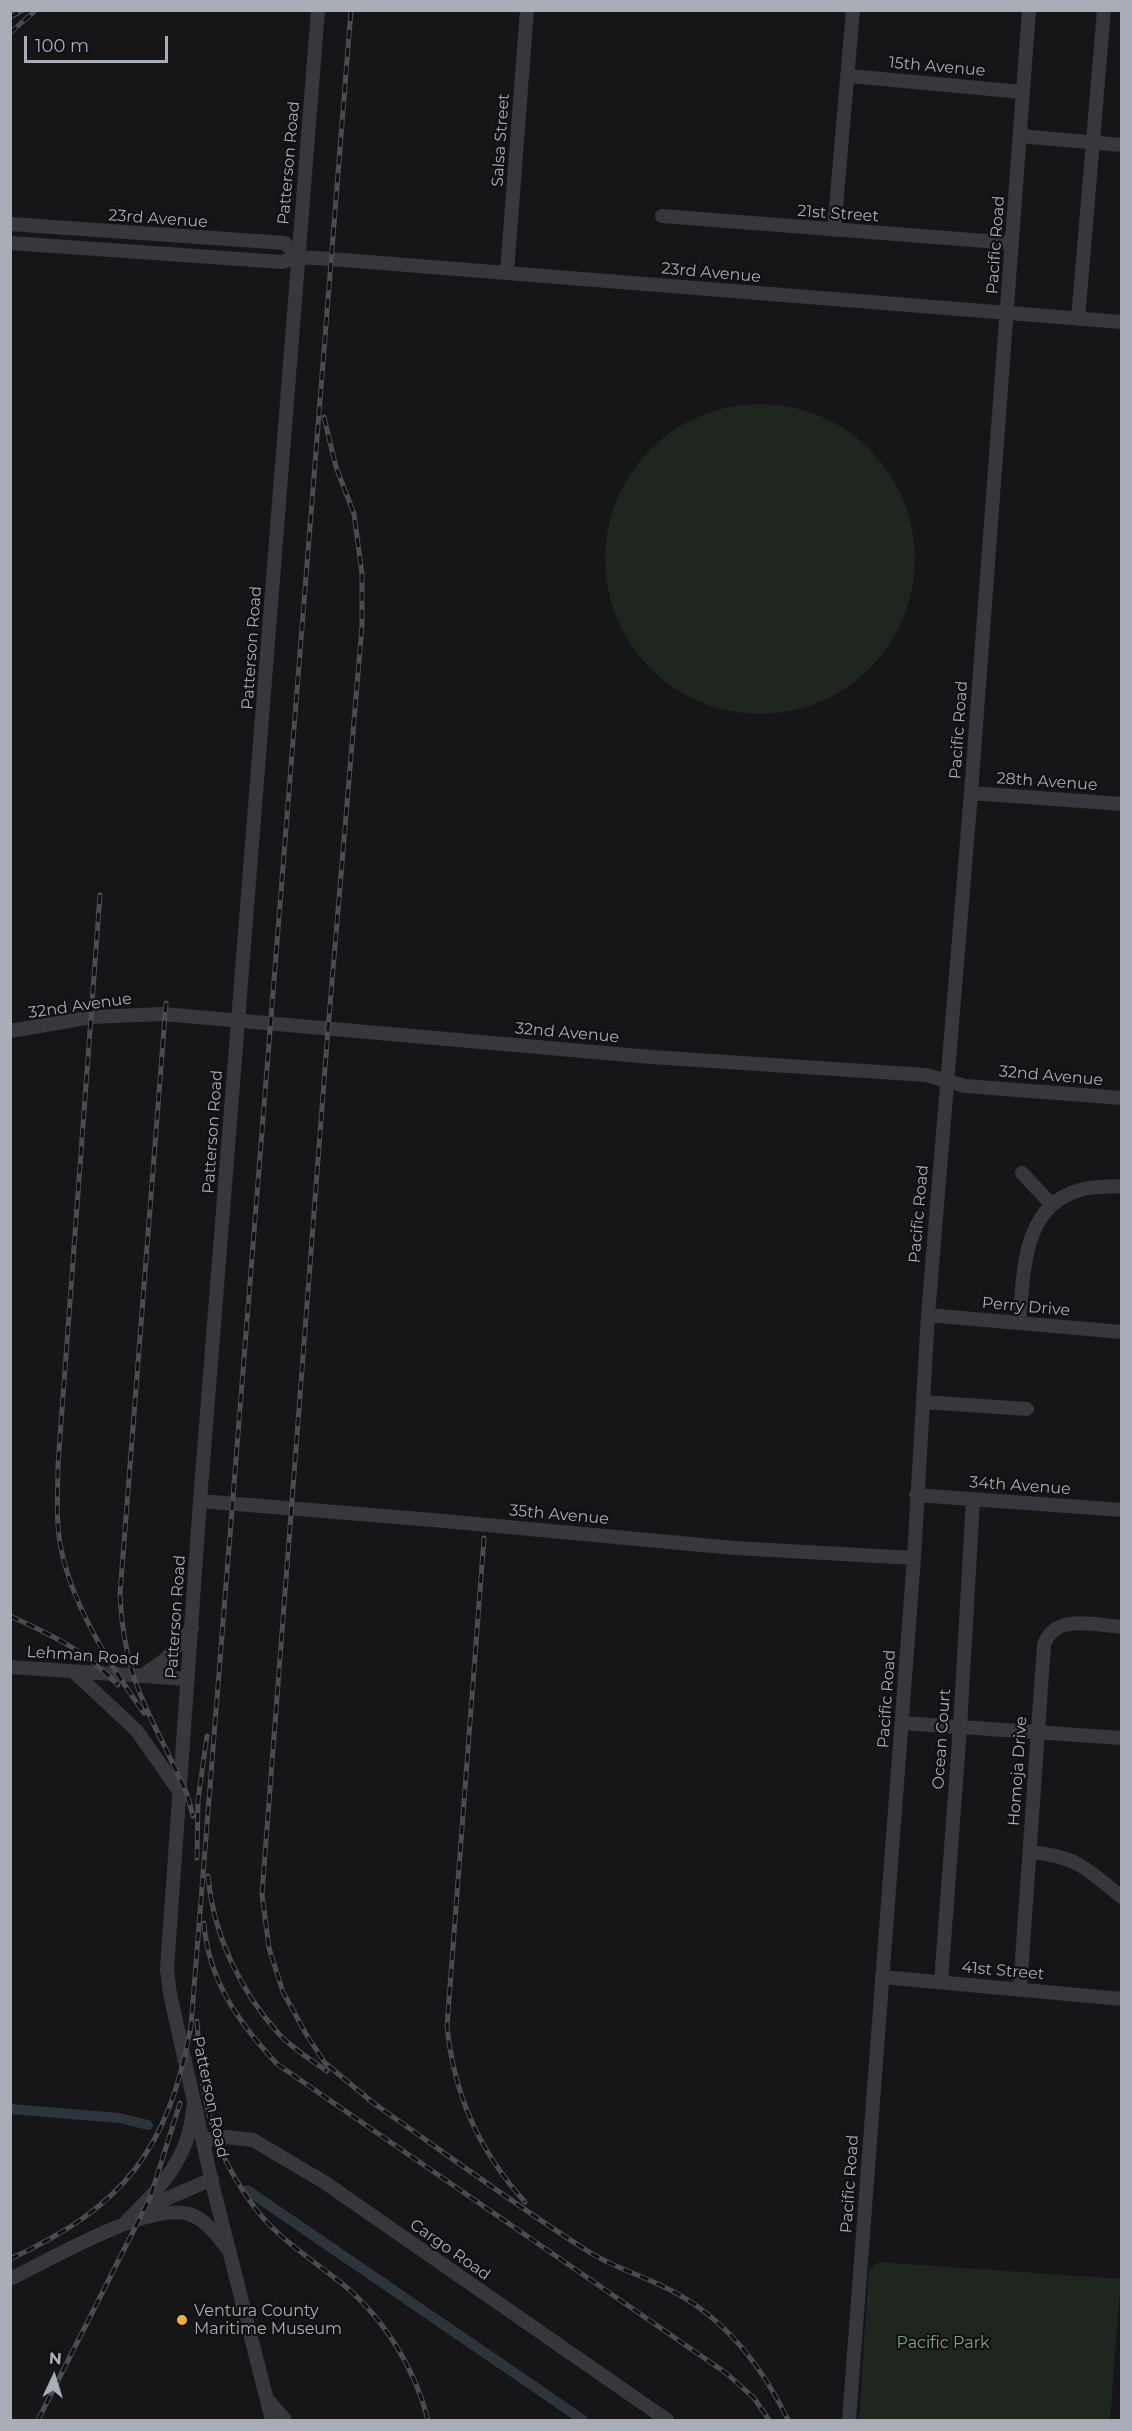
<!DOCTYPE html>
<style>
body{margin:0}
#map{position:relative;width:1132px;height:2431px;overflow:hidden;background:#161618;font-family:Montserrat,sans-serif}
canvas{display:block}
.frame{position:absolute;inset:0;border:12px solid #a8adb8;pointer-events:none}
.north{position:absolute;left:24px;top:2347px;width:60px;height:60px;-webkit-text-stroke:4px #111113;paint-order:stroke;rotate:4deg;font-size:16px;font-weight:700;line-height:24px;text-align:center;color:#a8adb8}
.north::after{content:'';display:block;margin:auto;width:21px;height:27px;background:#a8adb8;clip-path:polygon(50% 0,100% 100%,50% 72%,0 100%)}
.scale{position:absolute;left:24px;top:36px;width:144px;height:27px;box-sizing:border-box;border:3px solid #a8adb8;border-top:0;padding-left:8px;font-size:18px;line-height:21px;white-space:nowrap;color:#a8adb8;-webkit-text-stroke:4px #111113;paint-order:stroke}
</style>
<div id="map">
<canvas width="1132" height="2431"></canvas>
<div class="frame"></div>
<div class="north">N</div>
<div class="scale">100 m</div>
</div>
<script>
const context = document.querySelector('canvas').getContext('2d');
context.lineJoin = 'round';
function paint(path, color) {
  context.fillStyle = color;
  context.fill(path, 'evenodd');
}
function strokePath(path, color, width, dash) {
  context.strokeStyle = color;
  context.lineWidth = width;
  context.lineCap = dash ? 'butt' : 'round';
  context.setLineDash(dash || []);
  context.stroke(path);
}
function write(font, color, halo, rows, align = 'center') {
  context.font = font + ' Montserrat,sans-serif';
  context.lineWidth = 4.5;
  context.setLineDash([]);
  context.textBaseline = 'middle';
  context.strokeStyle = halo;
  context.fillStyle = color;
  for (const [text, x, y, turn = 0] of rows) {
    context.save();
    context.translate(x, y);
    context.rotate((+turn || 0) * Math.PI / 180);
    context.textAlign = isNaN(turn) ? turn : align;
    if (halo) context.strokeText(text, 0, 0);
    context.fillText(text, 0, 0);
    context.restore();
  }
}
paint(new Path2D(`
 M605 559a155 155 0 1 1 310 0a155 155 0 1 1-310 0Z
 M 879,2262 L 1121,2279 L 1110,2420 L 859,2420 L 869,2269 Z`), '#1e261f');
strokePath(new Path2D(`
 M 10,2109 L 119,2118 L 148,2125
 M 247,2190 L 583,2420`), '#2c353c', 10);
strokePath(new Path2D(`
 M 849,76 L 1023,92
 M 1020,136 L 1122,145
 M 662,216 L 1012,243
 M 10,224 L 285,243 L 297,257
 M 834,230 L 853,10
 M 10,243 L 282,262 L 297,257 L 331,259 L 1122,322
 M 507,272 L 527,10
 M 1078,319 L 1104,10
 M 971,793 L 1122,804
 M 10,1031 L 92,1017 L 163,1014 L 651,1057 L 926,1075 L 965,1086 L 1122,1098
 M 1022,1173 L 1052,1205
 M 928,1315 L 1122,1332
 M 1019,1323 C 1024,1275 1021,1206 1080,1190 C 1093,1186 1108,1187 1122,1186
 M 923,1402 L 1027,1409
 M 916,1495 L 1122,1510
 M 200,1501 L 433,1520 L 734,1548 L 914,1558
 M 10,1667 L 188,1679
 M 75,1673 L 137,1731 L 179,1791
 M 142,1676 L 166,1659 L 192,1628
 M 902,1723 L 1122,1738
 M 1030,1852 C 1080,1857 1084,1868 1122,1897
 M 882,1977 L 1122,1999
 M 941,1982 L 960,1728 L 973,1499
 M 1020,1988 L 1044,1645 C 1054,1613 1095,1625 1122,1627
 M 203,2140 L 226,2137 L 253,2140 L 324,2182 L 667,2420
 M 145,2208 L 212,2179
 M 126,2222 C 159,2189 190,2158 193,2108
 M 10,2279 C 50,2260 147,2202 189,2214 C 205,2219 216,2234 226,2247
 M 269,2401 L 285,2420
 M 272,2420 L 213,2187 L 170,1994 L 167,1969 L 200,1501 L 318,10
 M 849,2420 L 914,1558 L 928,1315 L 971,793 L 1029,10`), '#37383d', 14);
const rail = new Path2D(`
 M 10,17 L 23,10
 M 10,33 L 36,10
 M 324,417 L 336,467 L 354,514 L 362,574 L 362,626 L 328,1029 L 262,1894 L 269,1948 L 283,1992 L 306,2034 L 325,2063 L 376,2105
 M 100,895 L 58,1464 C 58,1494 55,1524 62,1553 C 74,1608 111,1667 144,1713
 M 166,1003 L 120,1594 C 123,1661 138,1695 168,1753
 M 484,1538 L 447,2026 C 454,2095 479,2151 525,2202
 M 10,1616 C 54,1636 84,1650 118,1685
 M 165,1747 L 187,1794 L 193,1816
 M 197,1858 L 198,1800 L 207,1736
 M 208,1876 C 213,1934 240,1991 279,2034 C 293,2049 311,2060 327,2071
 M 204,1923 C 208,1980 239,2023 277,2064 L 726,2373 L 754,2398 L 769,2420
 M 197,2021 C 201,2097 210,2151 259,2213 C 280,2239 308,2257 335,2278 C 380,2312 414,2365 428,2420
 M 369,2100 C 441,2150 512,2203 586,2250 C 608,2265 635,2273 660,2285 C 720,2312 760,2362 788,2420
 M 10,2259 C 125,2206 168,2150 191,2026 L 351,10
 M 38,2420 L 150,2198 L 180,2103`);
strokePath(rail, '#4a4c52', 5);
strokePath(rail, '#111113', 3, [9]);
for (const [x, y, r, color] of [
 [182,2320,6,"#f2b134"]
]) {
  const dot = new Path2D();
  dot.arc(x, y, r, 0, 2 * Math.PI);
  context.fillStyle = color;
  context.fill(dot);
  strokePath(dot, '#111113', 2);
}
write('16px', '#a8adb8', '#111113', [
 ["15th Avenue",937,67,5],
 ["Salsa Street",501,140,-86],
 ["Patterson Road",289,163,-85],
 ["21st Street",838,214,4],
 ["23rd Avenue",158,219,4],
 ["Pacific Road",996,245,-86],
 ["23rd Avenue",711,273,5],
 ["Patterson Road",252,648,-86],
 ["Pacific Road",959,730,-86],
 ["28th Avenue",1047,782,4],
 ["32nd Avenue",80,1006,-8],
 ["32nd Avenue",567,1033,5],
 ["32nd Avenue",1051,1076,5],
 ["Patterson Road",213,1132,-86],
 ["Pacific Road",919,1214,-85],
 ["Perry Drive",1026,1307,5],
 ["34th Avenue",1020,1486,4],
 ["35th Avenue",559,1515,5],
 ["Patterson Road",176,1617,-86],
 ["Lehman Road",83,1656,4],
 ["Pacific Road",887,1699,-86],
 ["Ocean Court",942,1739,-86],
 ["Homoja Drive",1018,1771,-86],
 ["41st Street",1003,1971,5],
 ["Patterson Road",210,2097,78],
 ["Pacific Road",850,2184,-86],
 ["Cargo Road",450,2250,35]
]);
write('16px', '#a8adb8', '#111113', [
 ["Ventura County",194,2311],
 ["Maritime Museum",194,2329]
], 'left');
write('16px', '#7fa381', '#111113', [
 ["Pacific Park",943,2343]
]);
</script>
